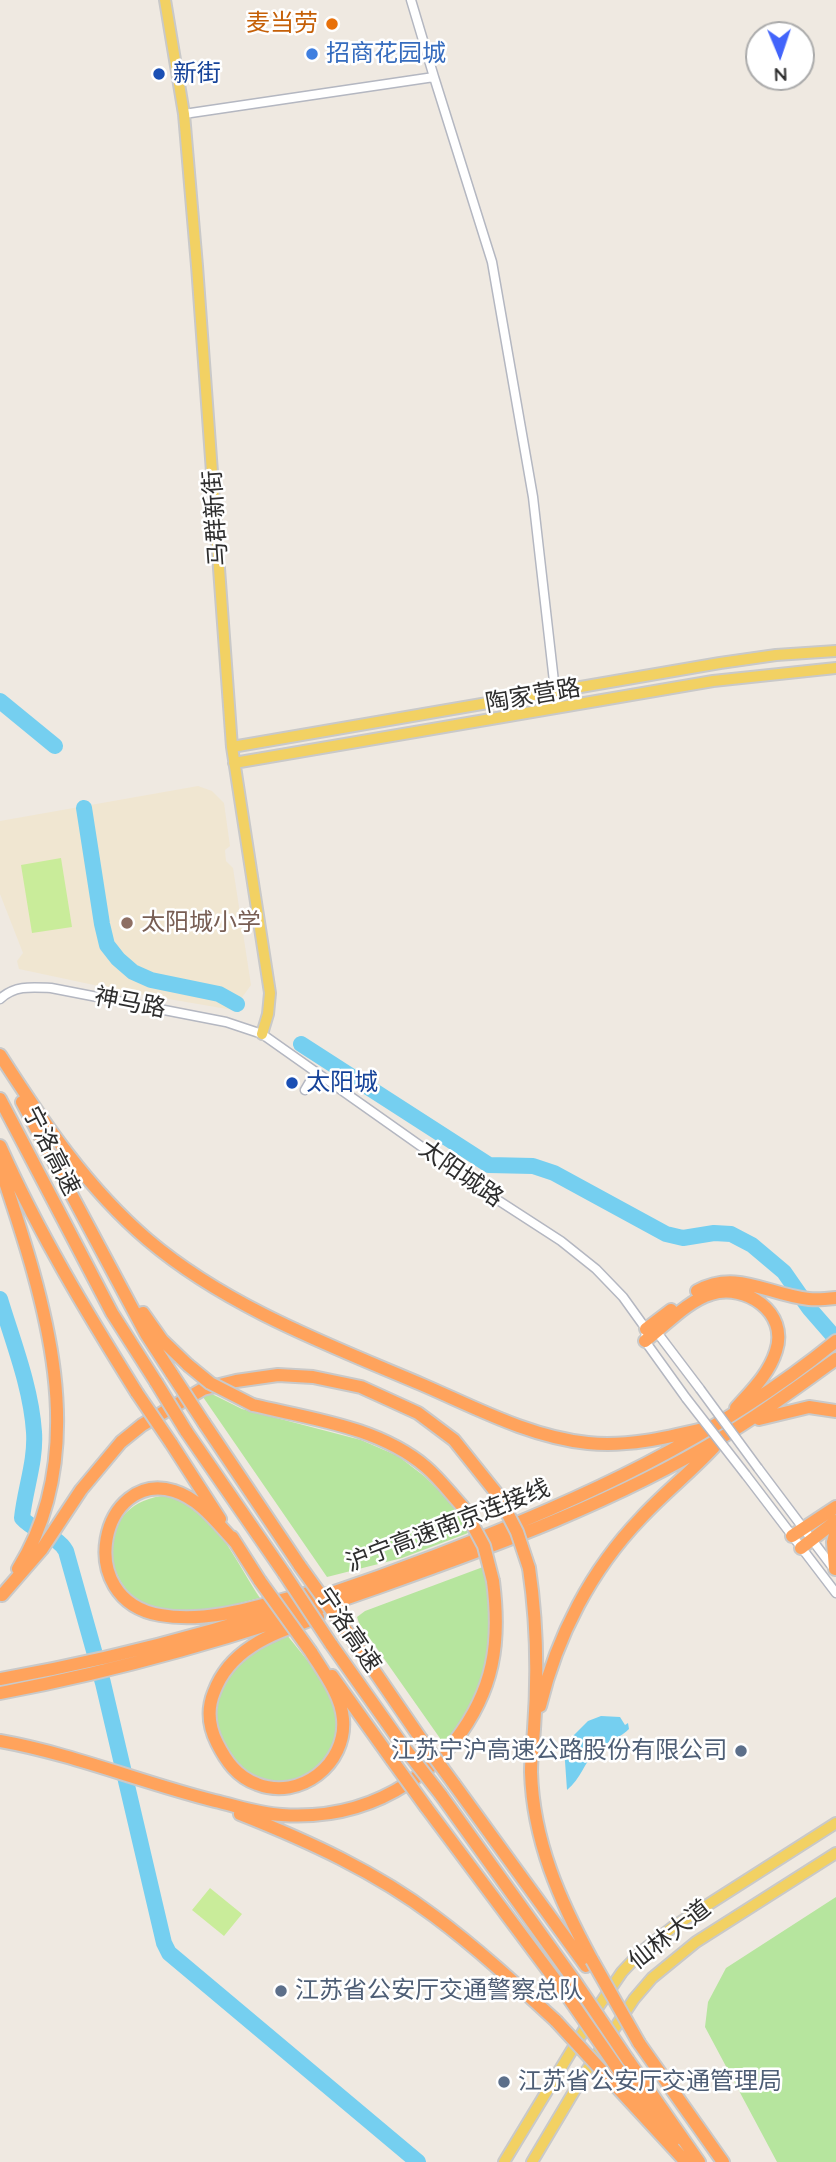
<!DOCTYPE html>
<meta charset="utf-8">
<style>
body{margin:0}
#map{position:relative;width:836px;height:2162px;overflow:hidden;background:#efe9e1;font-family:Quicksand,sans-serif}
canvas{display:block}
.north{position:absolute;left:745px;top:21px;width:70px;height:70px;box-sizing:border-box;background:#fff;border:2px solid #ababab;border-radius:50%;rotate:178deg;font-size:19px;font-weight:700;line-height:28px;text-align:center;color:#2e2e2e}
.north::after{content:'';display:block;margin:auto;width:24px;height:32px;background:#4264fb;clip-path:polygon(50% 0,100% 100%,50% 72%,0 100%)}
</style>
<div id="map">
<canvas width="836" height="2162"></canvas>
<div class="north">N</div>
</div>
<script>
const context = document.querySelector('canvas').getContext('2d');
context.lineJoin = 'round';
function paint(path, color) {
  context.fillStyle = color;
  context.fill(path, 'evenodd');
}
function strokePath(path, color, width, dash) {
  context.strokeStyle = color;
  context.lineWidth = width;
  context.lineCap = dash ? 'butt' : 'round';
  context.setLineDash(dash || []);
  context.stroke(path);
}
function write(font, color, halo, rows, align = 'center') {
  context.font = font + ' Quicksand,"Noto Sans SC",sans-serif';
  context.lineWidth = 5;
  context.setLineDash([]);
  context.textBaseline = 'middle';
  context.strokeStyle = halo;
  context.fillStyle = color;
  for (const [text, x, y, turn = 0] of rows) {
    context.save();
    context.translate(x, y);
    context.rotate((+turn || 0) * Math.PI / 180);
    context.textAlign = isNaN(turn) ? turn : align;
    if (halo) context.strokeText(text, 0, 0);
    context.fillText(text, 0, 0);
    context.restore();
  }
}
paint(new Path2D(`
 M 198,786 L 212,791 L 224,803 L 230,846 L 225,850 L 226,861 L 233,868 L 251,985 L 233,1010 L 122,991 L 19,969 L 17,961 L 23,953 L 0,894 L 0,821 Z`), '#f0e6d1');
paint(new Path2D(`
 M 210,1393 L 242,1409 L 361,1440 L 398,1456 L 424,1476 L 451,1502 L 468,1533 L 402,1558 L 327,1577 L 203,1397 Z
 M 162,1496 C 173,1497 184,1499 193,1506 C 222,1528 240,1568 260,1598 C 231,1605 195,1618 165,1612 C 99,1599 91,1505 162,1496 Z
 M 483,1567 C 500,1634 488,1689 444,1744 L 359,1623 L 357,1617 L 365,1611 Z
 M 287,1635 C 304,1657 326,1680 334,1706 C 360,1786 241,1813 220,1737 C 216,1723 214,1715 217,1701 C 226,1663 253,1649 287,1635 Z
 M 836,1897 L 836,2162 L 777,2162 L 705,2027 L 708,2002 L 726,1968 Z`), '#b6e59e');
paint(new Path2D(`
 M 61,858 L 72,927 L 32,933 L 21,865 Z
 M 210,1888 L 242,1914 L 224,1936 L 192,1910 Z`), '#c9ec9a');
paint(new Path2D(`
 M 601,1716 L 620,1717 L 625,1725 L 628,1723 L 629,1729 C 622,1737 606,1742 597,1750 C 584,1762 581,1779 567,1790 L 564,1747 L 565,1744 L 588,1721 Z`), '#75cff0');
strokePath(new Path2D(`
 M 0,701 L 55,746
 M 84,808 L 102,924 L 107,945 L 118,959 L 133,972 L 151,980 L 219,994 L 237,1004
 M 301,1044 L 489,1165 L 533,1166 L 554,1173 L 666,1234 L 683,1238 L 714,1233 L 731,1234 L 752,1245 L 784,1272 L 809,1308 L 836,1339
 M 0,1299 C 13,1342 31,1387 34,1432 C 36,1461 25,1489 22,1518 C 35,1533 56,1534 66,1551 L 103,1683 L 164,1943 L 169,1953 L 418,2162`), '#75cff0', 16);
const minor = new Path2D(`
 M 434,77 L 492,262 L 533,497 L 557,708
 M 184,114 L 434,77 L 411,0
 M 0,999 C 15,985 32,987 51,988 L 226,1022 L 262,1034 L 490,1195 L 561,1241 L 596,1269 L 623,1297 L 646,1329 L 645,1341 L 686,1398
 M 305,1090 L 315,1073
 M 656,1331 L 700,1389
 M 758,1468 L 834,1569
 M 746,1475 L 836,1593`);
const major = new Path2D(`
 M 165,0 L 184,114 L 197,266 L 232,747 L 270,993 L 268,1014 L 262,1034
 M 232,747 L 720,663 L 776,655 L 836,651
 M 234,763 L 713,681 L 836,668
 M 504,2162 L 598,2007 L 622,1972 L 641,1952 L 673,1927 L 836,1823
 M 532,2162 L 585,2073 L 634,1999 L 652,1978 L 696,1942 L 836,1853`);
const highway = new Path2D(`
 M 0,1055 C 43,1122 87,1188 148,1240 C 227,1307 329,1345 423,1385 C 476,1408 530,1437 588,1443 C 627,1447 665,1438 703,1429
 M 0,1099 L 112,1313 L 156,1382
 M 22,1102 L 146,1334 L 172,1374
 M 0,1146 C 38,1232 87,1313 137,1393
 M 0,1167 C 42,1293 95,1445 18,1569
 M 697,1291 C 737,1269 768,1295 809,1299 C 817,1300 827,1299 836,1298
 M 143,1313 L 162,1340 L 188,1365
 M 646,1329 L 671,1310
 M 645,1341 C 665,1326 687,1301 711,1294 C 745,1283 789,1312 776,1351 C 769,1374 751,1391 736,1408
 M 253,1405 C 312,1419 379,1427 426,1467 C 440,1479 451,1494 463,1507
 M 759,1419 L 809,1407 L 836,1411
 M 204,1423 L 300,1566
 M 186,1431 L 284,1573
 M 171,1443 L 220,1519
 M 792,1536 L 836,1507
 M 232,1537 L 260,1581
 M 235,1542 C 217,1523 200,1499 174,1491 C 102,1469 71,1599 160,1615 C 209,1624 261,1605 308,1593
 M 801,1548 L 836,1521
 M 529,1568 C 537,1622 538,1676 534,1729 C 533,1744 531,1758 531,1772 C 533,1841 560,1901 592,1960
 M 835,1569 L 833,1542 L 836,1531
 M 2,1595 L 42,1549 L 81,1490 L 121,1442 L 142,1425 L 203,1389 L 236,1381 L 278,1375 L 313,1377 L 361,1387 L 418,1413 L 454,1440 L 498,1495
 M 351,1637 L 421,1739
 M 331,1644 L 406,1750
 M 311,1652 C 324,1673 341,1695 343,1719 C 347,1764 300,1801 257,1784 C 237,1777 226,1761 217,1743 C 209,1727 207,1709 214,1692 C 231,1646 276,1633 318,1617
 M 332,1676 L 392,1760
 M 0,1679 C 149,1653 296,1609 437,1555 C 579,1501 717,1438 836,1341
 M 0,1693 C 129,1669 253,1632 376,1588 C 495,1546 616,1502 724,1436 C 764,1412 799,1386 836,1359
 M 540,1706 C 557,1636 591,1570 641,1518 C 664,1493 691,1472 714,1447
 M 0,1741 C 73,1754 143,1783 215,1801 C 237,1806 259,1814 282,1815 C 327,1818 370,1808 408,1783 C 426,1771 442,1758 455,1741 C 494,1690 501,1643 493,1581
 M 454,1784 L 586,1966
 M 441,1795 L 576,1983
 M 426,1807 L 568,1997
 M 240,1814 C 308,1841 376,1872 434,1916 C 477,1948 517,1985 556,2021
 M 639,2043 L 723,2162
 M 628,2060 L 699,2162
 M 620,2072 L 674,2140
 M 615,2085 L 686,2162`);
strokePath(minor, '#b4b7c1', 11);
strokePath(major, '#c9c9c9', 14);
strokePath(highway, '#c9c9c9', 16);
strokePath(minor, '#fff', 8);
strokePath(major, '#f2d163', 10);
strokePath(highway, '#ffa35c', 12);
const minorBridge = new Path2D(`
 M 700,1389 L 758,1468
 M 686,1398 L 746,1475`);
const highwayBridge = new Path2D(`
 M 188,1365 L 210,1383 L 253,1405
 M 172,1374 L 204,1423
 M 156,1382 L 186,1431
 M 137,1393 L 171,1443
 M 498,1495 L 517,1532 L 529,1568
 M 463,1507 L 484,1546 L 493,1581
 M 300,1566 L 351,1637
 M 284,1573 L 331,1644
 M 260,1581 L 311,1652
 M 421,1739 L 454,1784
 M 406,1750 L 441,1795
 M 392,1760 L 426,1807
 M 592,1960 L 639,2043
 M 576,1983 L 628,2060
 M 568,1997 L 620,2072
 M 556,2021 L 615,2085`);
strokePath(minorBridge, '#b4b7c1', 11, []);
strokePath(highwayBridge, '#c9c9c9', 16, []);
strokePath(minorBridge, '#fff', 8);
strokePath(highwayBridge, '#ffa35c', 12);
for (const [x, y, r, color] of [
 [332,24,7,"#e8710a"],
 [312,54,7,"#3f7fe0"],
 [159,74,7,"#1a4fb4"],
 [127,923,7,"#8d6e63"],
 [292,1083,7,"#1a4fb4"],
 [741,1751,7,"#5c6f8a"],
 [281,1991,7,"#5c6f8a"],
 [504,2082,7,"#5c6f8a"]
]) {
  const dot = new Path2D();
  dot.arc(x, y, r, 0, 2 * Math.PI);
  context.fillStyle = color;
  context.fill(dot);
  strokePath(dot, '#fff', 2.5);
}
write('24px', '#c56008', '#fff', [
 ["麦当劳",318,24]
], 'right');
write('24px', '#366cbe', '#fff', [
 ["招商花园城",326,54]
], 'left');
write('24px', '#164399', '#fff', [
 ["新街",173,74],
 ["太阳城",306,1083]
], 'left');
write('24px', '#2e2e2e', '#fff', [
 ["马群新街",216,518,-94],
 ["陶家营路",533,696,-10],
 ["神马路",130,1003,11],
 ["宁洛高速",51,1151,63],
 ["太阳城路",461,1174,35],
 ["沪宁高速南京连接线",448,1526,-21],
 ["宁洛高速",348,1630,56],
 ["仙林大道",670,1935,-38]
]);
write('24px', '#785e54', '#fff', [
 ["太阳城小学",141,923]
], 'left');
write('24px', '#4e5e75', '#fff', [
 ["江苏宁沪高速公路股份有限公司",727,1751,"right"],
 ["江苏省公安厅交通警察总队",295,1991],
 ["江苏省公安厅交通管理局",518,2082]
], 'left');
</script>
